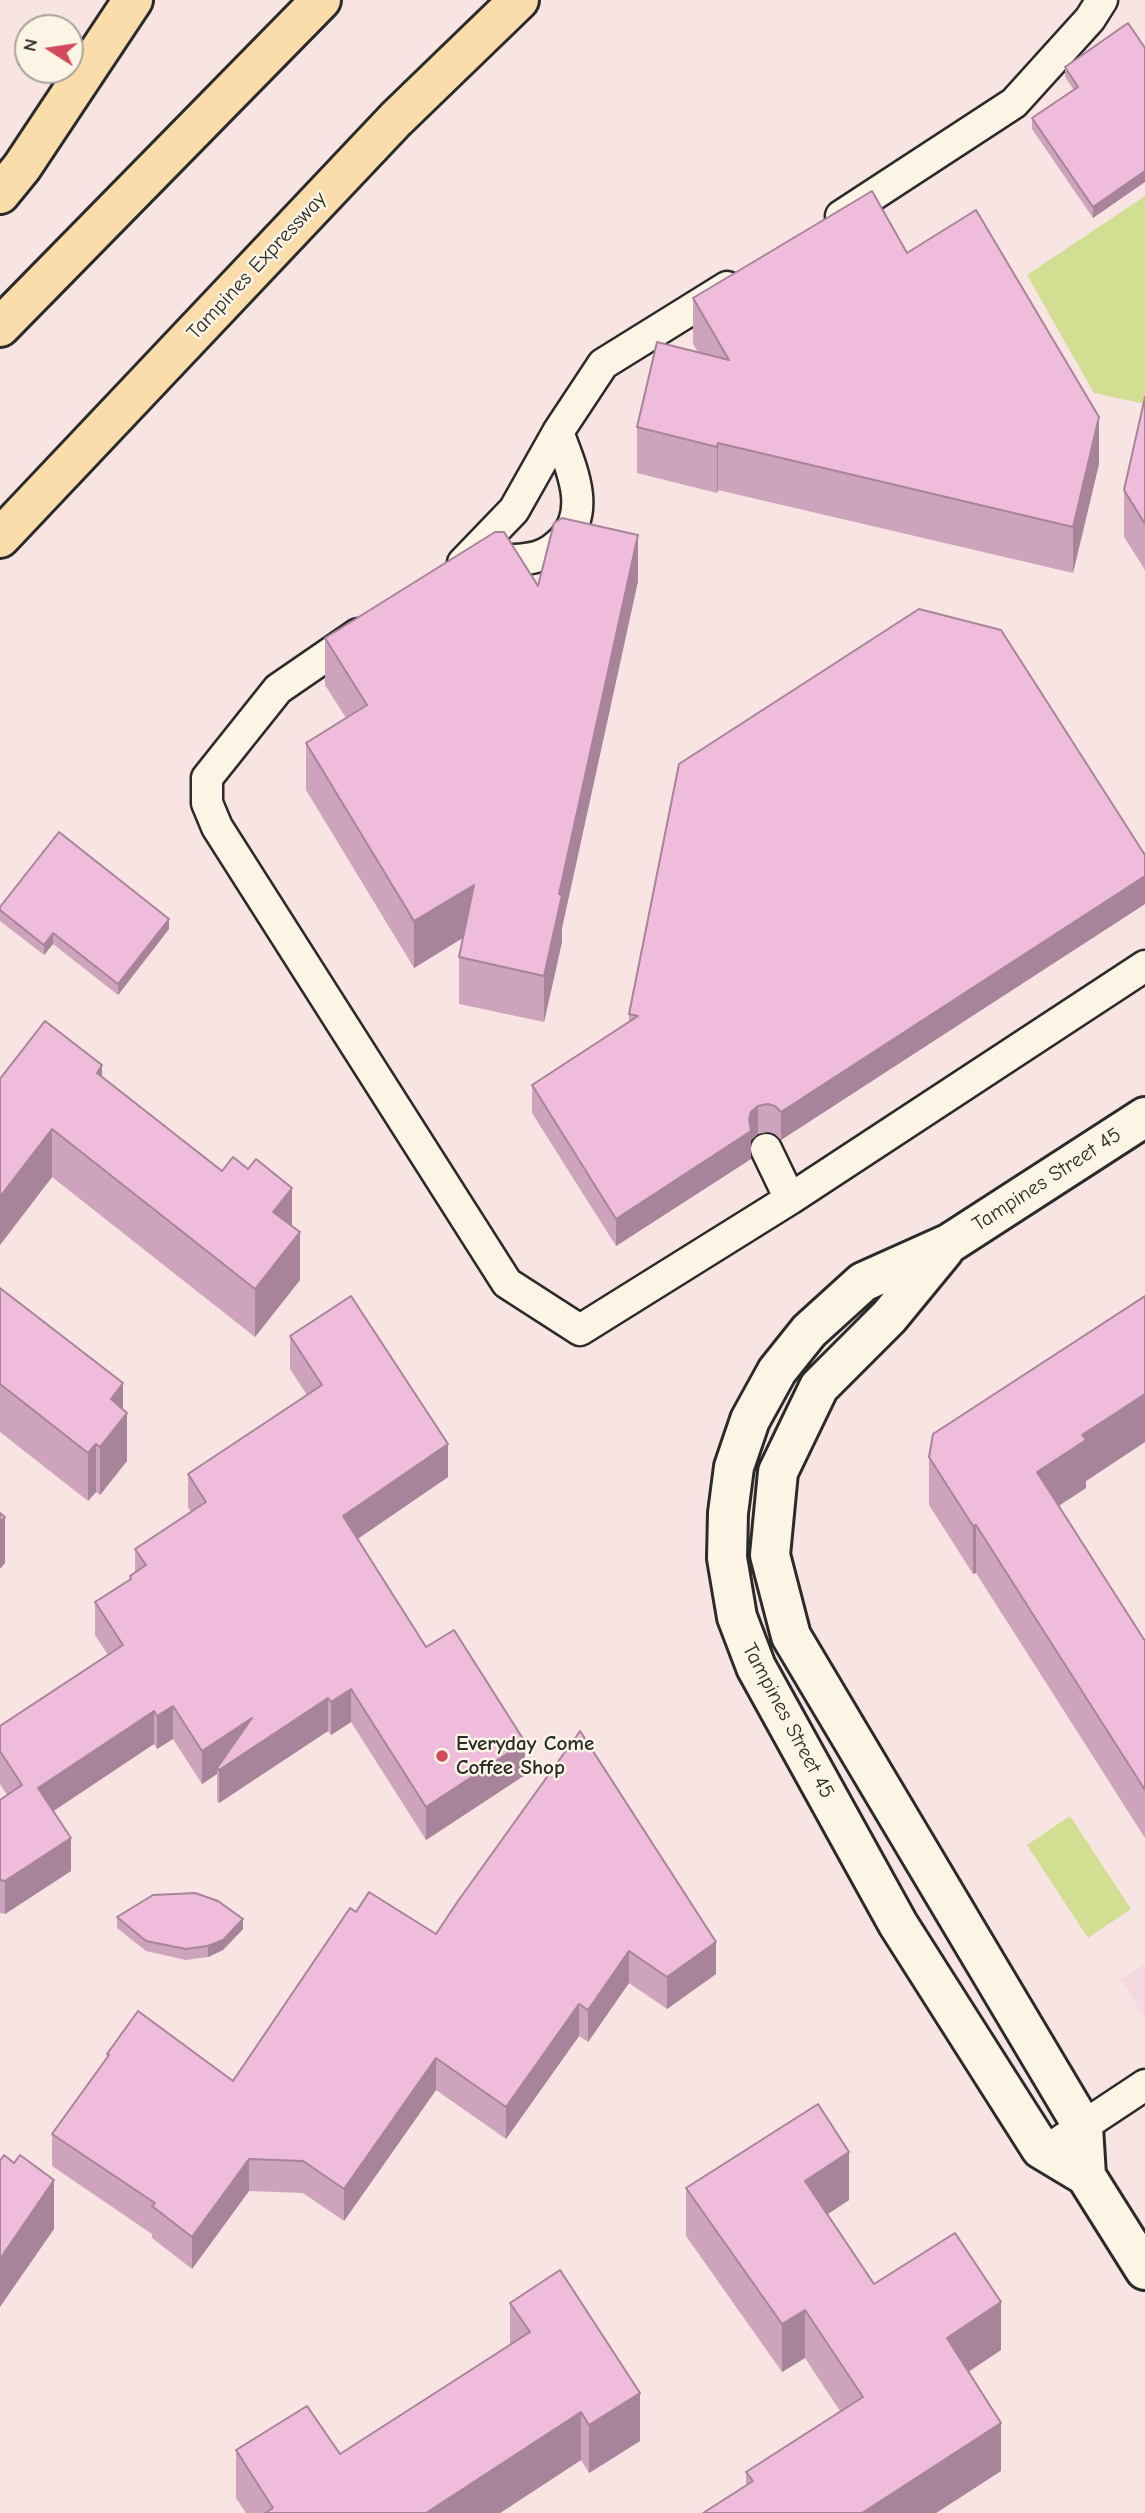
<!DOCTYPE html>
<style>
body{margin:0}
#map{position:relative;width:1145px;height:2513px;overflow:hidden;background:#f8e4e2;font-family:"Comic Neue",sans-serif}
canvas{display:block}
.north{position:absolute;left:14px;top:14px;width:70px;height:70px;box-sizing:border-box;background:#fcf5e5;border:2px solid #a8a49b;border-radius:50%;rotate:282deg;font-size:19px;font-weight:700;line-height:28px;text-align:center;color:#2b2b2b}
.north::after{content:'';display:block;margin:auto;width:24px;height:32px;background:#d1495b;clip-path:polygon(50% 0,100% 100%,50% 72%,0 100%)}
</style>
<div id="map">
<canvas width="1145" height="2513"></canvas>
<div class="north">N</div>
</div>
<script>
const context = document.querySelector('canvas').getContext('2d');
context.lineJoin = 'round';
function paint(path, color) {
  context.fillStyle = color;
  context.fill(path, 'evenodd');
}
function strokePath(path, color, width, dash) {
  context.strokeStyle = color;
  context.lineWidth = width;
  context.lineCap = dash ? 'butt' : 'round';
  context.setLineDash(dash || []);
  context.stroke(path);
}
function write(font, color, halo, rows, align = 'center') {
  context.font = font + ' "Comic Neue",sans-serif';
  context.lineWidth = 5;
  context.setLineDash([]);
  context.textBaseline = 'middle';
  context.strokeStyle = halo;
  context.fillStyle = color;
  for (const [text, x, y, turn = 0] of rows) {
    context.save();
    context.translate(x, y);
    context.rotate((+turn || 0) * Math.PI / 180);
    context.textAlign = isNaN(turn) ? turn : align;
    if (halo) context.strokeText(text, 0, 0);
    context.fillText(text, 0, 0);
    context.restore();
  }
}
paint(new Path2D(`
 M 1145,1964 L 1145,2018 L 1121,1980 Z`), '#f5d8e0');
paint(new Path2D(`
 M 1145,196 L 1145,404 L 1094,393 L 1027,275 Z
 M 1070,1816 L 1131,1909 L 1088,1938 L 1027,1845 Z`), '#d2de91');
const lane = new Path2D(`
 M 841,216 L 1014,103 L 1090,19 L 1102,0
 M 481,560 C 496,560 511,561 525,559 C 541,558 552,551 563,540 C 592,510 570,465 558,432
 M 463,563 L 514,510 L 558,432 L 603,364 L 727,287
 M 358,634 L 278,689 L 207,778 L 207,803 L 217,827 L 507,1283 L 580,1330 L 790,1199 L 1145,966
 M 766,1149 L 790,1199
 M 1044,2152 L 1145,2085`);
const street = new Path2D(`
 M 944,1250 L 889,1317 L 819,1387 L 778,1472 L 770,1555 L 791,1636 L 1083,2127 L 1086,2176 L 1145,2270
 M 1086,2176 L 1041,2149 L 898,1924 L 756,1667 L 737,1617 L 727,1558 L 728,1513 L 734,1467 L 750,1420 L 777,1371 L 809,1331 L 863,1282 L 950,1243 L 1145,1117`);
const highway = new Path2D(`
 M 0,194 L 22,167 L 133,0
 M 0,327 L 321,0
 M 0,538 L 396,119 L 519,0`);
strokePath(lane, '#2b2b2b', 35);
strokePath(street, '#2b2b2b', 44);
strokePath(highway, '#2b2b2b', 44);
strokePath(lane, '#fcf5e5', 30);
strokePath(street, '#fcf5e5', 38);
strokePath(highway, '#fbddab', 38);
paint(new Path2D(`
 M 1128,23 L 1093,218 L 1032,129 L 1032,118 L 1074,90 L 1065,77 L 1065,67 Z
 M 907,253 L 1099,464 L 1073,573 L 718,490 L 717,493 L 637,473 L 637,427 L 698,352 L 693,344 L 693,298 Z
 M 1145,397 L 1145,570 L 1124,537 L 1124,490 Z
 M 638,581 L 562,928 L 562,942 L 544,1022 L 459,1004 L 459,957 L 463,938 L 414,968 L 306,790 L 306,743 L 346,718 L 325,685 L 325,638 L 538,586 Z
 M 1145,855 L 1145,904 L 781,1140 L 775,1134 L 768,1132 L 758,1134 L 751,1140 L 751,1159 L 616,1246 L 532,1113 L 532,1085 L 629,1021 L 629,1014 Z
 M 0,907 L 169,929 L 118,995 L 53,944 L 44,955 L 0,921 Z
 M 102,1077 L 292,1226 L 300,1280 L 255,1337 L 52,1177 L 0,1245 L 0,1079 Z
 M 0,1288 L 123,1410 L 127,1461 L 100,1495 L 96,1492 L 88,1501 L 0,1432 Z
 M 1145,1296 L 1145,1442 L 1086,1481 L 1086,1488 L 1058,1506 L 1145,1641 L 1145,1838 L 976,1573 L 973,1574 L 929,1505 L 929,1457 Z
 M 290,1336 L 448,1477 L 357,1539 L 426,1647 L 525,1775 L 426,1840 L 351,1722 L 331,1735 L 328,1731 L 219,1803 L 217,1801 L 217,1774 L 202,1784 L 173,1739 L 157,1749 L 154,1744 L 54,1811 L 71,1871 L 5,1914 L 0,1913 L 0,1800 L 7,1795 L 0,1784 L 0,1726 L 108,1655 L 95,1635 L 95,1602 L 130,1580 L 130,1576 L 135,1572 L 135,1549 L 191,1512 L 188,1507 L 188,1474 L 307,1395 L 290,1369 Z
 M 458,1901 L 716,1974 L 667,2009 L 629,1983 L 588,2042 L 579,2036 L 506,2139 L 436,2090 L 344,2221 L 303,2193 L 249,2191 L 192,2269 L 152,2238 L 152,2234 L 52,2166 L 52,2134 L 107,2058 L 107,2054 L 233,2081 L 356,1912 L 436,1934 Z
 M 117,1917 L 243,1929 L 223,1950 L 208,1957 L 186,1960 L 146,1951 L 117,1928 Z
 M 686,2188 L 849,2200 L 828,2214 L 874,2284 L 1001,2350 L 968,2372 L 1001,2471 L 936,2513 L 703,2513 L 746,2485 L 746,2472 L 840,2411 L 805,2358 L 782,2372 L 686,2236 Z
 M 510,2303 L 640,2441 L 589,2473 L 581,2460 L 500,2513 L 246,2513 L 236,2498 L 236,2450 L 340,2454 L 510,2345 Z`), '#cea3bc');
paint(new Path2D(`
 M 1145,171 L 1145,182 L 1093,218 L 1093,207 Z
 M 1099,417 L 1099,464 L 1073,573 L 1073,527 Z
 M 718,443 L 718,490 L 717,493 L 717,447 Z
 M 638,535 L 638,581 L 562,928 L 562,942 L 544,1022 L 544,976 L 559,894 Z
 M 1145,876 L 1145,904 L 781,1140 L 781,1112 Z
 M 474,885 L 474,931 L 414,968 L 414,921 Z
 M 169,919 L 169,929 L 118,995 L 118,984 Z
 M 53,933 L 53,944 L 44,955 L 44,945 Z
 M 102,1065 L 102,1113 L 97,1073 Z
 M 758,1106 L 758,1134 L 751,1140 L 751,1159 L 616,1246 L 616,1219 L 749,1119 L 751,1112 Z
 M 52,1129 L 52,1177 L 0,1245 L 0,1197 Z
 M 292,1188 L 292,1236 L 273,1212 Z
 M 300,1232 L 300,1280 L 255,1337 L 255,1289 Z
 M 123,1383 L 123,1418 L 127,1413 L 127,1461 L 100,1495 L 100,1447 L 111,1399 Z
 M 1145,1394 L 1145,1442 L 1086,1481 L 1086,1488 L 1037,1520 L 1037,1472 L 1082,1435 Z
 M 96,1444 L 96,1492 L 88,1501 L 88,1453 Z
 M 448,1444 L 448,1477 L 343,1549 L 343,1516 Z
 M 5,1517 L 5,1563 L 0,1569 L 0,1522 Z
 M 976,1525 L 976,1573 L 973,1574 L 973,1526 Z
 M 351,1689 L 351,1722 L 331,1735 L 331,1702 Z
 M 328,1698 L 328,1731 L 219,1803 L 219,1770 L 217,1768 L 217,1774 L 202,1784 L 202,1751 L 252,1718 Z
 M 173,1706 L 173,1739 L 157,1749 L 157,1716 Z
 M 154,1711 L 154,1744 L 38,1821 L 38,1788 Z
 M 525,1742 L 525,1775 L 426,1840 L 426,1807 Z
 M 71,1838 L 71,1871 L 5,1914 L 5,1881 Z
 M 243,1919 L 243,1929 L 223,1950 L 208,1957 L 208,1946 Z
 M 716,1942 L 716,1974 L 667,2009 L 667,1977 Z
 M 629,1951 L 629,1983 L 588,2042 L 588,2010 Z
 M 579,2004 L 579,2036 L 506,2139 L 506,2107 Z
 M 436,2058 L 436,2090 L 344,2221 L 344,2189 Z
 M 849,2152 L 849,2200 L 805,2229 L 805,2181 Z
 M 249,2159 L 249,2191 L 192,2269 L 192,2237 Z
 M 54,2180 L 54,2229 L 0,2307 L 0,2259 Z
 M 1001,2302 L 1001,2350 L 947,2386 L 947,2338 Z
 M 805,2310 L 805,2358 L 782,2372 L 782,2324 Z
 M 640,2393 L 640,2441 L 589,2473 L 589,2425 Z
 M 581,2412 L 581,2460 L 500,2513 L 426,2513 Z
 M 1001,2423 L 1001,2471 L 936,2513 L 862,2513 Z`), '#a78499');
const building = new Path2D(`
 M 1128,23 L 1145,48 L 1145,171 L 1093,207 L 1032,118 L 1078,87 L 1065,67 Z
 M 872,191 L 907,253 L 976,210 L 1099,417 L 1073,527 L 718,443 L 717,447 L 637,427 L 657,342 L 729,360 L 693,298 Z
 M 1145,397 L 1145,524 L 1124,490 Z
 M 562,518 L 638,535 L 559,894 L 562,895 L 544,976 L 459,957 L 474,885 L 414,921 L 306,743 L 367,705 L 325,638 L 495,532 L 504,532 L 538,586 L 554,523 Z
 M 919,609 L 1001,630 L 1145,855 L 1145,876 L 781,1112 L 775,1106 L 768,1104 L 758,1106 L 751,1112 L 749,1119 L 751,1131 L 616,1219 L 532,1085 L 638,1016 L 629,1014 L 679,764 Z
 M 59,832 L 169,919 L 118,984 L 53,933 L 44,945 L 0,910 L 0,907 Z
 M 45,1021 L 102,1065 L 97,1073 L 222,1171 L 233,1157 L 248,1169 L 256,1159 L 292,1188 L 273,1212 L 300,1232 L 255,1289 L 52,1129 L 0,1197 L 0,1079 Z
 M 0,1288 L 123,1383 L 111,1399 L 127,1413 L 100,1447 L 96,1444 L 88,1453 L 0,1384 Z
 M 351,1296 L 448,1444 L 343,1516 L 426,1647 L 454,1630 L 525,1742 L 426,1807 L 351,1689 L 331,1702 L 328,1698 L 219,1770 L 217,1768 L 252,1718 L 202,1751 L 173,1706 L 157,1716 L 154,1711 L 38,1788 L 71,1838 L 5,1881 L 0,1880 L 0,1800 L 22,1785 L 0,1751 L 0,1726 L 123,1645 L 95,1602 L 131,1579 L 130,1576 L 146,1565 L 135,1549 L 206,1502 L 188,1474 L 322,1385 L 290,1336 Z
 M 1145,1296 L 1145,1394 L 1082,1435 L 1086,1440 L 1037,1472 L 1145,1641 L 1145,1790 L 976,1525 L 973,1526 L 929,1457 L 933,1434 Z
 M 0,1513 L 5,1517 L 0,1522 Z
 M 580,1731 L 716,1942 L 667,1977 L 629,1951 L 588,2010 L 579,2004 L 506,2107 L 436,2058 L 344,2189 L 303,2161 L 249,2159 L 192,2237 L 152,2206 L 155,2203 L 52,2134 L 109,2055 L 107,2054 L 138,2011 L 233,2081 L 350,1908 L 356,1912 L 369,1892 L 436,1934 L 458,1901 Z
 M 195,1893 L 218,1901 L 243,1919 L 223,1940 L 208,1946 L 186,1949 L 146,1941 L 117,1917 L 153,1895 Z
 M 818,2104 L 849,2152 L 805,2181 L 874,2284 L 955,2233 L 1001,2302 L 947,2338 L 1001,2423 L 862,2513 L 703,2513 L 753,2481 L 746,2472 L 863,2397 L 805,2310 L 782,2324 L 686,2188 Z
 M 4,2155 L 14,2163 L 20,2155 L 54,2180 L 0,2259 L 0,2161 Z
 M 560,2270 L 640,2393 L 589,2425 L 581,2412 L 426,2513 L 265,2513 L 273,2508 L 236,2450 L 307,2406 L 340,2454 L 530,2332 L 510,2303 Z`);
paint(building, '#efbddb');
strokePath(building, '#a78499', 2);
for (const [x, y, r, color] of [
 [442,1756,7,"#d1495b"]
]) {
  const dot = new Path2D();
  dot.arc(x, y, r, 0, 2 * Math.PI);
  context.fillStyle = color;
  context.fill(dot);
  strokePath(dot, '#fcf5e5', 2.5);
}
write('21px', '#2b2b2b', '#fcf5e5', [
 ["Tampines Expressway",257,266,-47],
 ["Tampines Street 45",1047,1180,-33],
 ["Tampines Street 45",788,1721,62]
]);
write('bold 21px', '#2b2b2b', '#fcf5e5', [
 ["Everyday Come",456,1744],
 ["Coffee Shop",456,1768]
], 'left');
</script>
